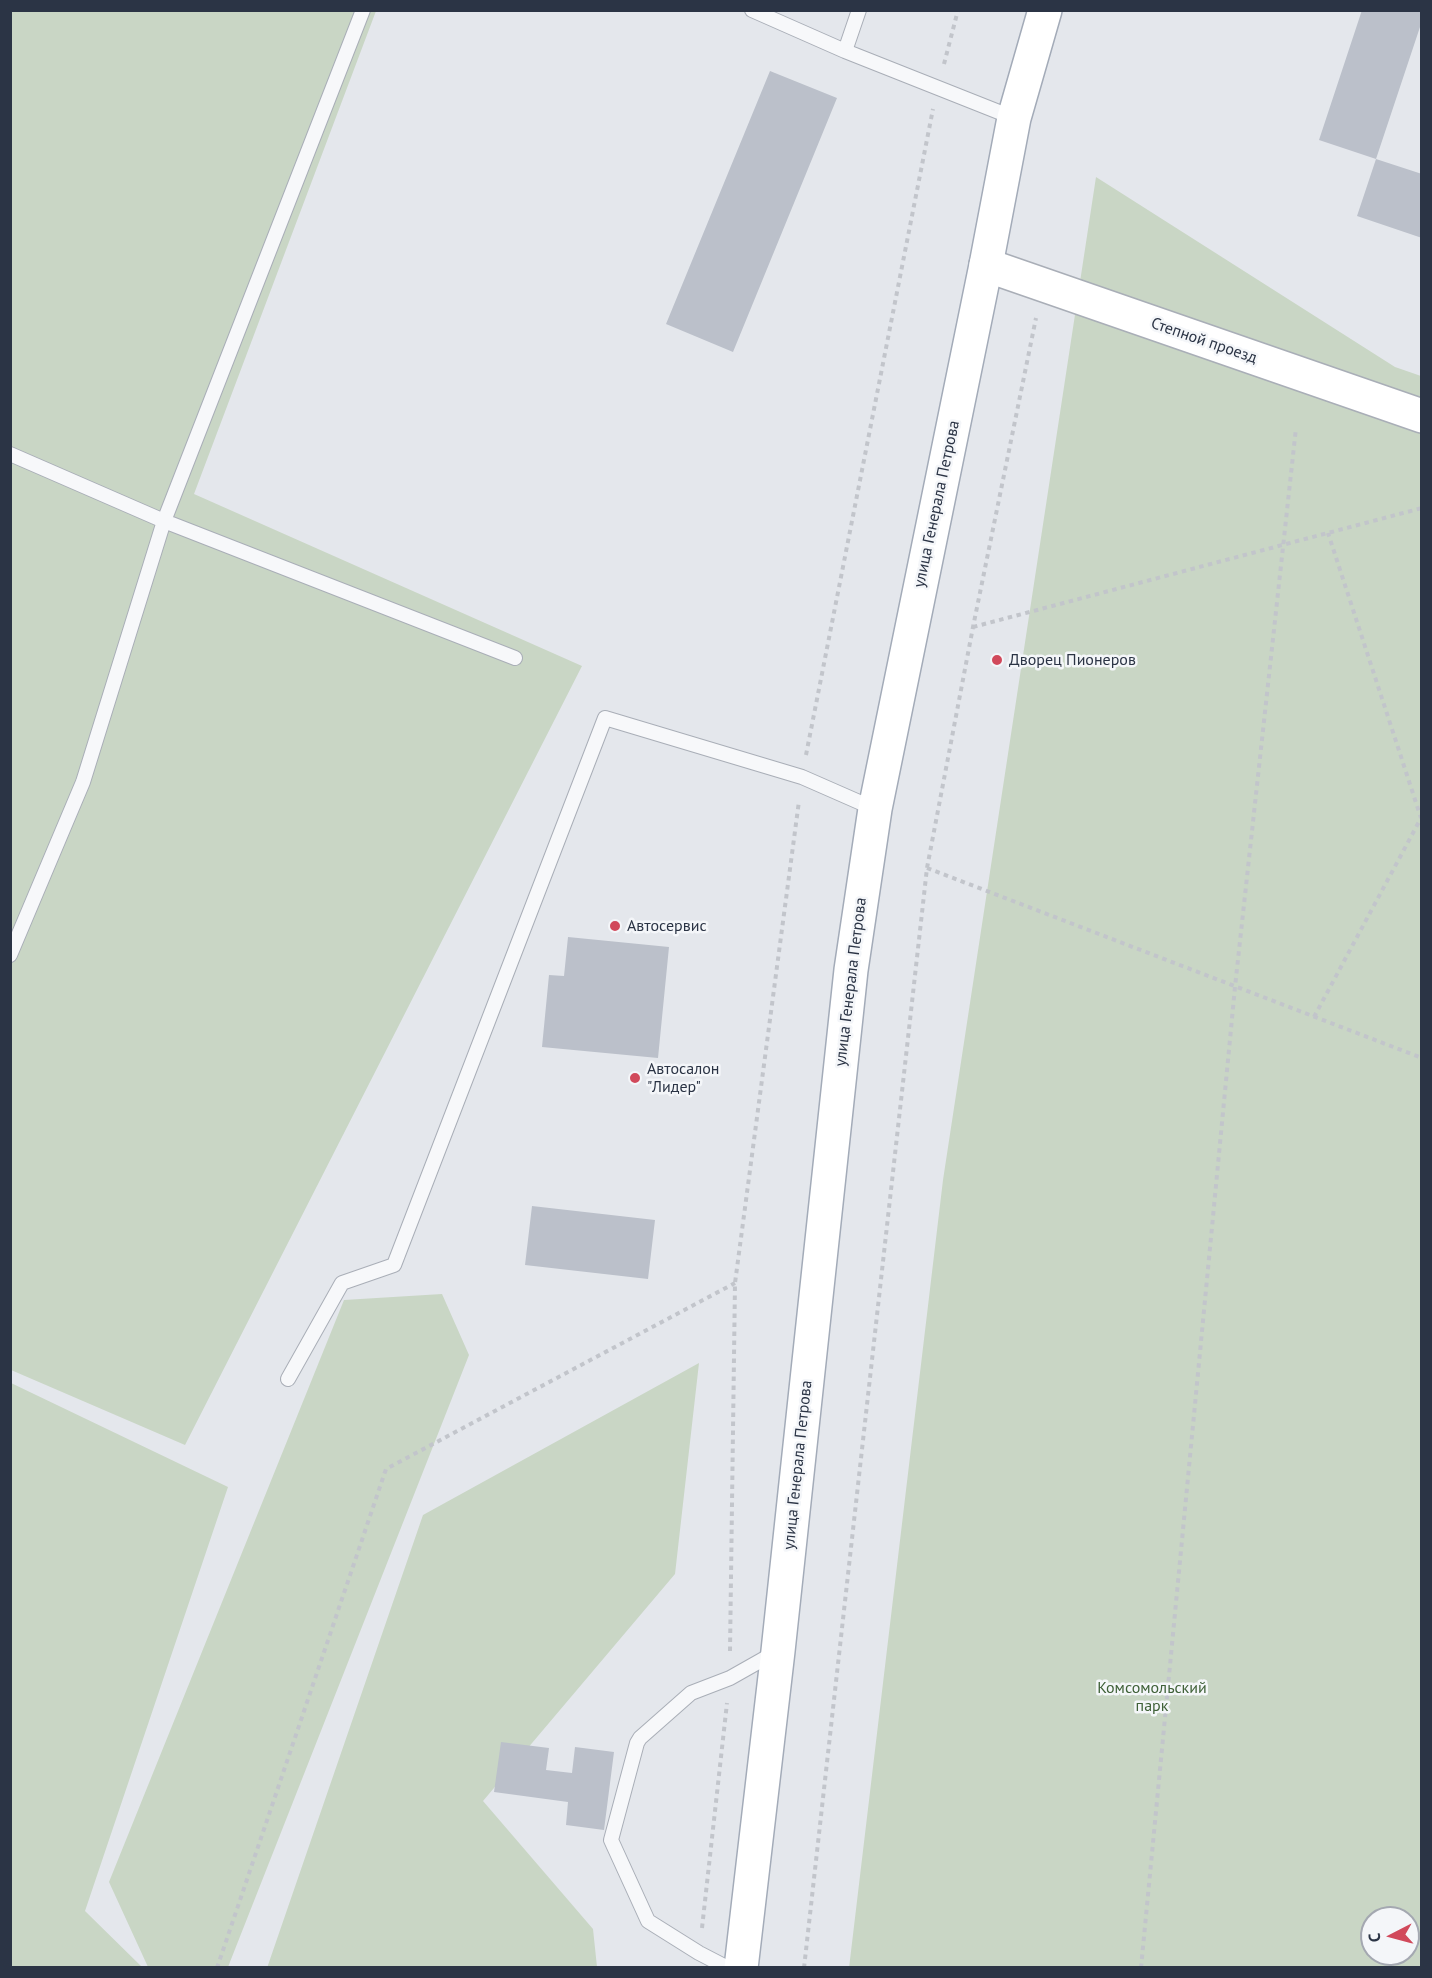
<!DOCTYPE html>
<meta charset="utf-8">
<style>
body{margin:0}
#map{position:relative;width:1432px;height:1978px;overflow:hidden;background:#e4e7ec;font-family:"PT Sans",sans-serif}
canvas{display:block}
.frame{position:absolute;inset:0;border:12px solid #2b3445;pointer-events:none}
.north{position:absolute;left:1360px;top:1906px;width:60px;height:60px;box-sizing:border-box;background:#f4f6f9;border:2px solid #a4a8b1;border-radius:50%;rotate:264deg;font-size:16px;font-weight:700;line-height:24px;text-align:center;color:#2b3445}
.north::after{content:'';display:block;margin:auto;width:21px;height:27px;background:#d1495b;clip-path:polygon(50% 0,100% 100%,50% 72%,0 100%)}
</style>
<div id="map">
<canvas width="1432" height="1978"></canvas>
<div class="frame"></div>
<div class="north">С</div>
</div>
<script>
const context = document.querySelector('canvas').getContext('2d');
context.lineJoin = 'round';
function paint(path, color) {
  context.fillStyle = color;
  context.fill(path, 'evenodd');
}
function strokePath(path, color, width, dash) {
  context.strokeStyle = color;
  context.lineWidth = width;
  context.lineCap = dash ? 'butt' : 'round';
  context.setLineDash(dash || []);
  context.stroke(path);
}
function write(font, color, halo, rows, align = 'center') {
  context.font = font + ' "PT Sans",sans-serif';
  context.lineWidth = 5;
  context.setLineDash([]);
  context.textBaseline = 'middle';
  context.strokeStyle = halo;
  context.fillStyle = color;
  for (const [text, x, y, turn = 0] of rows) {
    context.save();
    context.translate(x, y);
    context.rotate((+turn || 0) * Math.PI / 180);
    context.textAlign = isNaN(turn) ? turn : align;
    if (halo) context.strokeText(text, 0, 0);
    context.fillText(text, 0, 0);
    context.restore();
  }
}
paint(new Path2D(`
 M 11,11 L 376,11 L 194,494 L 582,666 L 185,1445 L 11,1370 Z
 M 1096,177 L 1395,367 L 1421,376 L 1421,1967 L 849,1968 L 943,1180 ZM 1372,1918 L 1408,1918 L 1408,1954 L 1372,1954 Z
 M 442,1294 L 469,1355 L 228,1967 L 148,1967 L 109,1882 L 344,1300 Z
 M 699,1363 L 675,1574 L 483,1801 L 593,1929 L 597,1967 L 267,1968 L 423,1515 Z
 M 11,1383 L 228,1487 L 85,1911 L 142,1967 L 11,1967 Z`), '#c9d6c5');
paint(new Path2D(`
 M 1362,10 L 1422,10 L 1422,21 L 1376,159 L 1319,140 Z
 M 770,71 L 837,98 L 733,352 L 666,324 Z
 M 1376,159 L 1422,174 L 1422,238 L 1357,216 Z
 M 568,937 L 669,947 L 658,1058 L 542,1047 L 549,975 L 564,976 Z
 M 532,1206 L 655,1220 L 648,1279 L 525,1265 Z
 M 501,1742 L 549,1748 L 546,1770 L 572,1773 L 575,1747 L 614,1752 L 604,1830 L 566,1825 L 568,1802 L 494,1792 Z`), '#bbc0ca');
const lane = new Path2D(`
 M 752,10 L 845,51 L 1014,118
 M 845,51 L 859,10
 M 10,454 L 164,521 L 515,658
 M 10,955 L 83,782 L 164,521 L 363,10
 M 288,1379 L 342,1283 L 394,1265 L 605,718 L 802,777 L 875,809
 M 728,1968 L 699,1953 L 648,1921 L 611,1840 L 637,1743 L 640,1738 L 691,1693 L 730,1678 L 776,1652`);
const secondary = new Path2D(`
 M 986,265 L 1422,416`);
const primary = new Path2D(`
 M 741,1968 L 778,1651 L 851,970 L 875,809 L 986,265 L 1014,118 L 1045,10`);
strokePath(lane, '#a9aeb7', 16);
strokePath(secondary, '#a9aeb7', 36);
strokePath(primary, '#a3abb8', 36);
strokePath(new Path2D(`
 M 944,64 L 958,10
 M 973,627 L 1422,508
 M 806,755 L 933,109
 M 927,868 L 1422,1058
 M 1314,1017 L 1421,818 L 1328,533
 M 730,1651 L 735,1283 L 799,801
 M 702,1928 L 727,1703
 M 217,1968 L 386,1469 L 735,1283
 M 804,1968 L 927,868 L 973,627 L 1036,318
 M 1141,1968 L 1235,987 L 1296,428`), '#c2c5cb', 4, [4.5, 4.5]);
strokePath(lane, '#f7f8fa', 14);
strokePath(secondary, '#fff', 33);
strokePath(primary, '#fff', 33);
for (const [x, y, r, color] of [
 [997,660,6,"#d1495b"],
 [615,926,6,"#d1495b"],
 [635,1078,6,"#d1495b"]
]) {
  const dot = new Path2D();
  dot.arc(x, y, r, 0, 2 * Math.PI);
  context.fillStyle = color;
  context.fill(dot);
  strokePath(dot, '#f4f6f9', 2);
}
write('16px', '#2b3445', '#f4f6f9', [
 ["Степной проезд",1204,341,19],
 ["улица Генерала Петрова",937,504,-78],
 ["улица Генерала Петрова",851,982,-83],
 ["улица Генерала Петрова",798,1465,-84]
]);
write('16px', '#2b3445', '#f4f6f9', [
 ["Дворец Пионеров",1009,660],
 ["Автосервис",627,926],
 ["Автосалон",647,1069],
 ["\"Лидер\"",647,1087]
], 'left');
write('16px', '#3f6138', '#f4f6f9', [
 ["Комсомольский",1152,1688],
 ["парк",1152,1706]
]);
</script>
